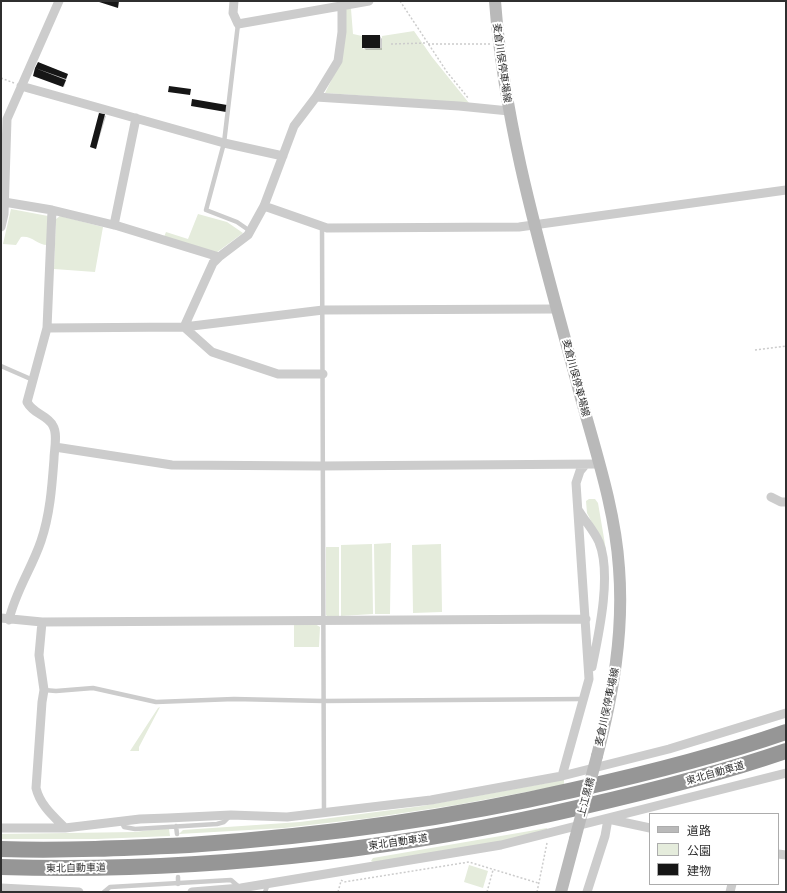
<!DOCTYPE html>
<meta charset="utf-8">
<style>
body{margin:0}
#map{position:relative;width:787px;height:893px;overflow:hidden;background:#fff;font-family:Barlow,"Noto Sans JP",sans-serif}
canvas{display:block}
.frame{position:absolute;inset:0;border:2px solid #2f2f2f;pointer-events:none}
.legend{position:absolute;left:649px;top:813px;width:130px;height:72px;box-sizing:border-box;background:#fff;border:1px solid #acacac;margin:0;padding:5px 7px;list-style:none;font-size:12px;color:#2f2f2f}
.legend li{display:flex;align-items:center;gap:8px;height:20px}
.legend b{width:20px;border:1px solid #acacac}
</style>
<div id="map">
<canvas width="787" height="893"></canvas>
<div class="frame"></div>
<ul class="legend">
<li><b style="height:5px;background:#b9b9b9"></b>道路</li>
<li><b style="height:11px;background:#e5ecdc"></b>公園</li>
<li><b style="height:11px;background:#161616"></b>建物</li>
</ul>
</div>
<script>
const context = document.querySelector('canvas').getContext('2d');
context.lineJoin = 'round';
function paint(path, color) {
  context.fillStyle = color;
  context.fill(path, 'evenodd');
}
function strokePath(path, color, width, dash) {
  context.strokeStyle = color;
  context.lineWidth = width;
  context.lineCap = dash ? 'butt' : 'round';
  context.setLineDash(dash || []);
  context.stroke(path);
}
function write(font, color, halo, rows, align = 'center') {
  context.font = font + ' Barlow,"Noto Sans JP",sans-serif';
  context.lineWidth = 4;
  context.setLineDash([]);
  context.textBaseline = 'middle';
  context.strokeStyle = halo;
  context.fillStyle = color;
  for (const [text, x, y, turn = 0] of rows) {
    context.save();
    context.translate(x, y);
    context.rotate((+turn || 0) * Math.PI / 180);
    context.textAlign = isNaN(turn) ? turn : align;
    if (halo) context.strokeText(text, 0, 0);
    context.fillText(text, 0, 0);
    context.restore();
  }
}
paint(new Path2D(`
 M 346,9 L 351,9 L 353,34 L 362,36 L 363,49 L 382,48 L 382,36 L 414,31 L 432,57 L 469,103 L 325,93 L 337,69 Z
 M 11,209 L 48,216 L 47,245 C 38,245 31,235 21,237 L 16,245 L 3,244 Z
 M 198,214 L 227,222 L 243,233 L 216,253 L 164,237 L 166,232 L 188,239 Z
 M 60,216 L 103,227 L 95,272 L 54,269 L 56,219 Z
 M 589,499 L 595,499 L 598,503 L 606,550 L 587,513 L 586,501 Z
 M 391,543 L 390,614 L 375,614 L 374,544 Z
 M 372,544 L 373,614 L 341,616 L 341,545 Z
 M 441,544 L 442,612 L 413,613 L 412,545 Z
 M 326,547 L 339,547 L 339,616 L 328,617 L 326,615 Z
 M 294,624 L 315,624 L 320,627 L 319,647 L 294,647 Z
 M 160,707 L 139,747 L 139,751 L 130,751 L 158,708 Z
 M 564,778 L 564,785 L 456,805 L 370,818 L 284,828 L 179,834 L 183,830 L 300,822 L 422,806 L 547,783 Z
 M 547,828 L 548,831 L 486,845 L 375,863 L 371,861 L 373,858 Z
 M 159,829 L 169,829 L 170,836 L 98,839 L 1,839 L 1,834 L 135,832 Z
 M 469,865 L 488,871 L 483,888 L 464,882 Z`), '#e5ecdc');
paint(new Path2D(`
 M 380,36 L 382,39 L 382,50 L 366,50 L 363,47 Z
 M 38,63 L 68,74 L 64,87 L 35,76 Z
 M 100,114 L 106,116 L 96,149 L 91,147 Z`), '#0003');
paint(new Path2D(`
 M 96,1 L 119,1 L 118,8 Z
 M 362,35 L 380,35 L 380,48 L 362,48 Z
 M 38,62 L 68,74 L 66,79 L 35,68 Z
 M 35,68 L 66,80 L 63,87 L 33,76 Z
 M 169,86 L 191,89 L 190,95 L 168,92 Z
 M 192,99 L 227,105 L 226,112 L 191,106 Z
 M 99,113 L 105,114 L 96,149 L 90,147 Z`), '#161616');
strokePath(new Path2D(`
 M 400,1 L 447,72 L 469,99
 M 391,44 L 427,43
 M 428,44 L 490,44
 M 1,78 L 14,83
 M 755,350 L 786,346
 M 341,880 L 344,882 L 469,862 L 538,883
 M 338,892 L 341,881
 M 487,892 L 493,870
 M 537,892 L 547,843`), '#ccc', 1.5, [2, 2]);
strokePath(new Path2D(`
 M 238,24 L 224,143 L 206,210 L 237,222 L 250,231
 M 322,227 L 324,814
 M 1,366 L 33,380
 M 44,690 L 56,691 L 93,688 L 156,702 L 234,699 L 323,701 L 583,699
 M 121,821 L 124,827 L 135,829 L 217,824 L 224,822 L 230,816
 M 176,826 L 177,834
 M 178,877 L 178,884
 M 104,892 L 110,887 L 231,880 L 239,887
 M 265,892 L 268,884`), '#ccc', 4.5);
strokePath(new Path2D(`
 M 234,1 L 233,13 L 238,24 L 369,1
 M 21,86 L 224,143 L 283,156
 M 316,97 L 459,106 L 509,111
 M 4,202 L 52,210 L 118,226 L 219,257
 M 264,206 L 327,228 L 519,227 L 786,190
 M 114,225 L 136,118
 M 1,227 L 4,214 L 7,119 L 59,1
 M 47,328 L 184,327 L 323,310 L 557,309
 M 323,374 L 278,374 L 212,352 L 184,327 L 213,263 L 219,257 L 248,235 L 264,206 L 294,126 L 316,97 L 338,61 L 342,32 L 342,6
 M 55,447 L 172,465 L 321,466 L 599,464
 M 771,497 L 781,502 L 786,502
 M 579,511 C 585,521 594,531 599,542 C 612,574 599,633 592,667
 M 1,618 L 42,622 L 586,619
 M 9,620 C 15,592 32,568 41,541 C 50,515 52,486 54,459 C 54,450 58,434 53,426 C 48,415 34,415 27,402 L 47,328 L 52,210
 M 42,622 L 39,655 L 44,690 L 42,702 L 36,788 C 40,805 53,816 65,828
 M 562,776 L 589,679 L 576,483 L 580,471 L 585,465
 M 1,828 L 65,828 L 140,819 L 168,818 L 231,815 L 287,817 L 431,800 L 562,776 L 669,749 L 786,713
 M 778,854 L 786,855
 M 1,888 L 79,892
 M 192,892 L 241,888 L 501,845 L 786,773
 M 587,892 L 605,836 L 608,819 L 650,828
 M 730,892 L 732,884`), '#ccc', 9);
strokePath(new Path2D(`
 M 495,1 C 505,134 544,259 578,387 C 594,447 615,507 619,568 C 624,633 613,694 597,756
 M 561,892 L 575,839`), '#b9b9b9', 12);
strokePath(new Path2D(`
 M 1,849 C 64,851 127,848 189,845 C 319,836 447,819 573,790 C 645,774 717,756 786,732
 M 1,867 C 196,873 392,851 581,807 C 651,791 719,774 786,751`), '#969696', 16);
strokePath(new Path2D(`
 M 575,839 L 597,756`), '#b9b9b9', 12);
write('10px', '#2f2f2f', '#fff', [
 ["麦倉川俣停車場線",502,63,82],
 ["麦倉川俣停車場線",576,378,75],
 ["麦倉川俣停車場線",607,707,-78],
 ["東北自動車道",715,773,-16],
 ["上江黒橋",586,797,-75],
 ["東北自動車道",398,842,-8],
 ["東北自動車道",76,868,-1]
]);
</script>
